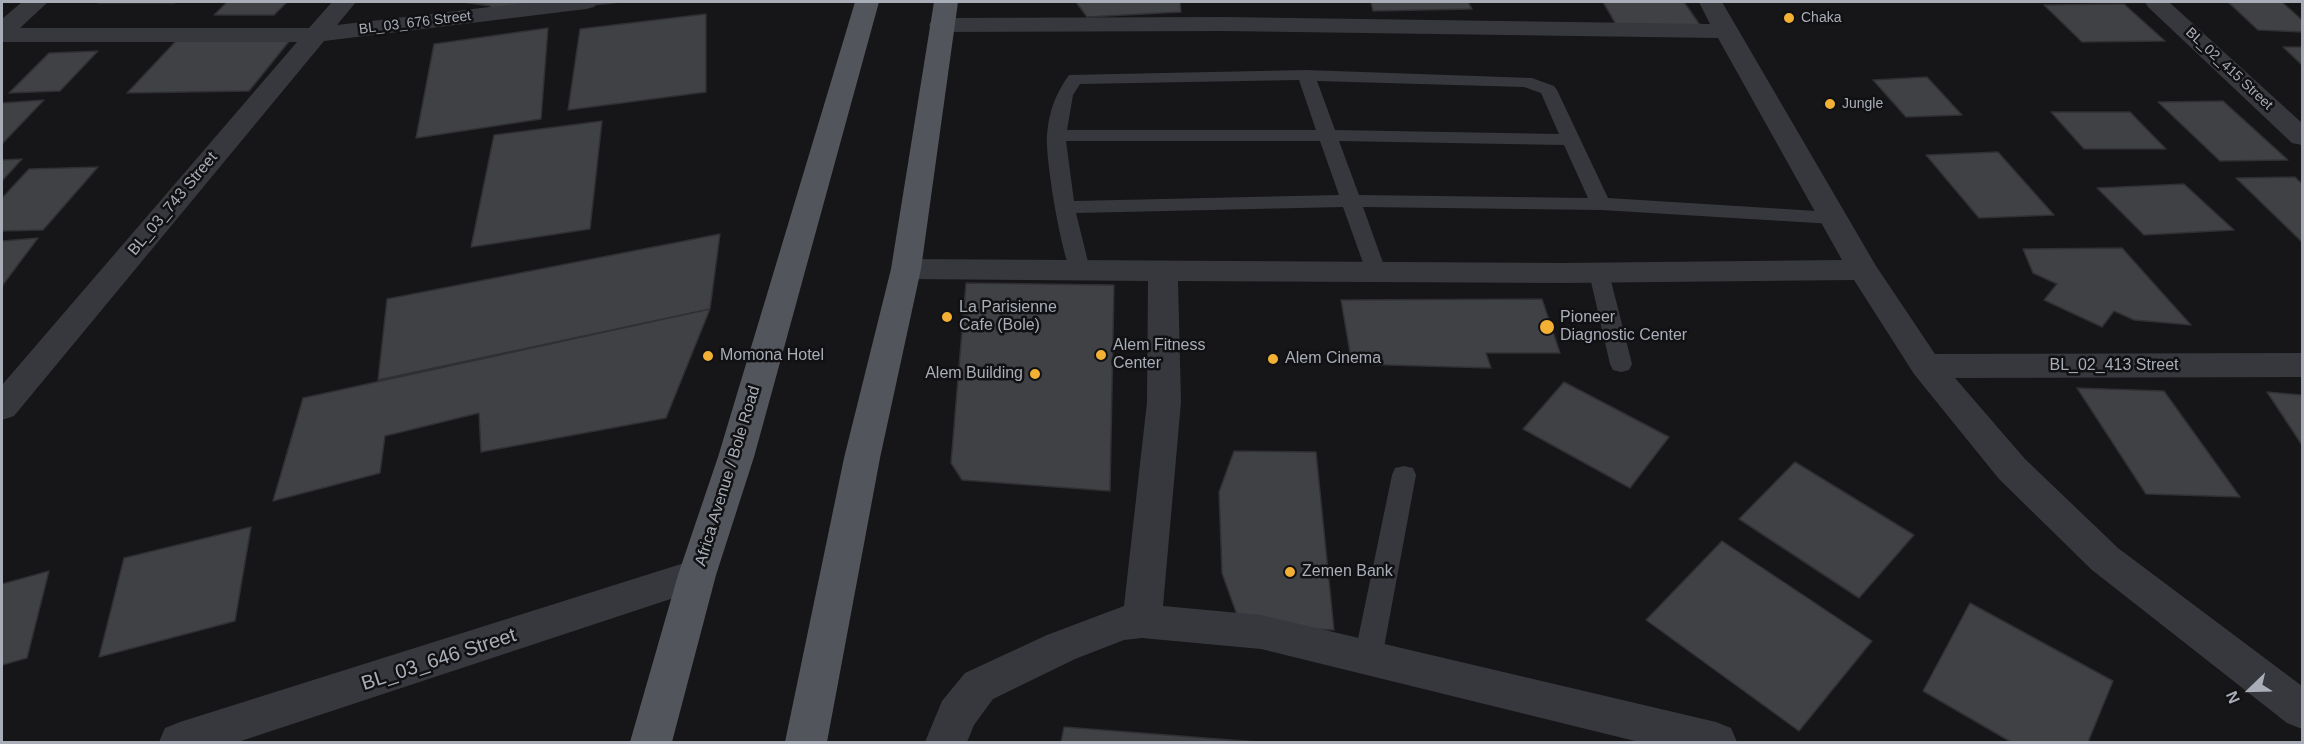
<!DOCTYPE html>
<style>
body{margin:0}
#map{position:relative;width:2304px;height:744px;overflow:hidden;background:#161618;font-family:Arial,sans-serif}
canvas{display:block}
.frame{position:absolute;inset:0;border:3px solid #a8adb8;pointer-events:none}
.north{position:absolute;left:2220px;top:660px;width:60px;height:60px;-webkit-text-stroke:4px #111113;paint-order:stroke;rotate:247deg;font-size:16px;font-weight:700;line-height:24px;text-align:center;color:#a8adb8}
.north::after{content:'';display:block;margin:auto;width:21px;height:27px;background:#a8adb8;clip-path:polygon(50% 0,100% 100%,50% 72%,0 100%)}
</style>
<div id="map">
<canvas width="2304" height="744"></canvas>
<div class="frame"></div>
<div class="north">N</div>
</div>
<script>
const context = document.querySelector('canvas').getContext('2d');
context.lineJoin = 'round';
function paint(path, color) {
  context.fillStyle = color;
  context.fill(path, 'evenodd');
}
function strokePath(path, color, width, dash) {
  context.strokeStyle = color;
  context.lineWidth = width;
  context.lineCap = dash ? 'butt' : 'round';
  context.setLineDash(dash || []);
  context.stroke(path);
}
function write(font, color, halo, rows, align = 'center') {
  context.font = font + ' Arial,sans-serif';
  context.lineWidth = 5;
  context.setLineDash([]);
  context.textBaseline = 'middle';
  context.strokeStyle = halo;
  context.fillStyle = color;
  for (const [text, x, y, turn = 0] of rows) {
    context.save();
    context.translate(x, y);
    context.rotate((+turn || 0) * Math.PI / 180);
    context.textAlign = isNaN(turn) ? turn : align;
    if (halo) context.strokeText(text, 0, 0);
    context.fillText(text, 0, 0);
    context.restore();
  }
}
const building = new Path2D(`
 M 99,2 L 176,2 L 174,3 L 98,3 Z
 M 227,2 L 287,2 L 274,15 L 214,15 Z
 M 463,2 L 621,2 L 492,16 L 490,6 Z
 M 1076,2 L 1180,2 L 1181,12 L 1087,17 Z
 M 1371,2 L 1468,2 L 1472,9 L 1373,11 Z
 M 1603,2 L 1684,2 L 1700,25 L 1617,26 Z
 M 2228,2 L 2282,2 L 2302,20 L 2302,32 L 2258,30 Z
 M 2124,4 L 2165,41 L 2082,42 L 2044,5 Z
 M 706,14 L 706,92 L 568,110 L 580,29 Z
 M 548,28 L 541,119 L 416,138 L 434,44 Z
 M 291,39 L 249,91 L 127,93 L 176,41 Z
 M 2283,47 L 2302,47 L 2302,65 Z
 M 98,51 L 60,91 L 9,93 L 49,53 Z
 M 1927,77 L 1962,115 L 1906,117 L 1873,80 Z
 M 44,100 L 2,144 L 2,103 Z
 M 2223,101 L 2288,160 L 2220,161 L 2158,102 Z
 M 2051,112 L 2130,112 L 2166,149 L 2084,149 Z
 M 602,121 L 590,229 L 471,247 L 494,135 Z
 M 1998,152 L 2054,215 L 1979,218 L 1926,155 Z
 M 22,159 L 2,181 L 2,160 Z
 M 98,167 L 43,230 L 2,231 L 2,198 L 29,169 Z
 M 2295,177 L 2302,184 L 2302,242 L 2236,178 Z
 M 2184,184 L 2234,230 L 2144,235 L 2097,188 Z
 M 720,234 L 710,309 L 378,380 L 387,299 Z
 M 38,238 L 2,286 L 2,241 Z
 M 2122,248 L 2191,325 L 2134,320 L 2114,311 L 2102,327 L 2044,300 L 2057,284 L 2033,273 L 2023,249 Z
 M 966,283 L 1114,285 L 1110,491 L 962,480 L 951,463 Z
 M 1542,299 L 1560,353 L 1486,353 L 1491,368 L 1352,364 L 1341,300 Z
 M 710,309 L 666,418 L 481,452 L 479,413 L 385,436 L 380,473 L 273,501 L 303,398 Z
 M 1564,382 L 1669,437 L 1630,488 L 1523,429 Z
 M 2077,388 L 2164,391 L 2240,497 L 2146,494 Z
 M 2267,392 L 2302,395 L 2302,445 Z
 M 1234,451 L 1316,452 L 1334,630 L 1241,626 L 1222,573 L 1219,492 Z
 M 1795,462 L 1914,535 L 1859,598 L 1739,519 Z
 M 251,527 L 235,621 L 99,657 L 124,558 Z
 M 1722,541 L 1872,641 L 1799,731 L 1646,620 Z
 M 49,571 L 27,658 L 2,665 L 2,584 Z
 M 1970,603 L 2113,681 L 2088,742 L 2011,742 L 1923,691 Z
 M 1064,727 L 1258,742 L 1061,742 Z`);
paint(building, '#404145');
strokePath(building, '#303034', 1.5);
paint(new Path2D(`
 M 1306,70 L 1532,78 L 1554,86 L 1557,90 L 1608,198 L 1833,212 L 1840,214 L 1843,218 L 1840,222 L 1833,224 L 1601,210 L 1363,207 L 1386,271 L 1383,276 L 1376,278 L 1369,276 L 1366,271 L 1343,207 L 1076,213 L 1090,270 L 1087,275 L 1080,277 L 1073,275 C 1061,256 1045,157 1047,135 C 1049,111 1055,95 1069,75 ZM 1299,80 L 1316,130 L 1067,130 L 1073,95 L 1080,84 ZM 1317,81 L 1524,87 L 1541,93 L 1559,134 L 1335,130 ZM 1066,141 L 1320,141 L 1339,195 L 1074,201 ZM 1339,141 L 1564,145 L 1588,198 L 1359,195 Z
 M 1599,266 L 1606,268 L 1609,273 L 1632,364 L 1629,370 L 1621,372 L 1613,370 L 1610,364 L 1589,273 L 1592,268 Z
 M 1404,466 L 1413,468 L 1416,475 L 1382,658 L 1378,667 L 1368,670 L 1358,667 L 1354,658 L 1392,475 L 1395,468 Z`), '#37383d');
paint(new Path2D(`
 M 22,2 L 48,2 L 20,28 L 309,28 L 332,2 L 356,2 L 337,25 L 532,2 L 598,2 L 594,7 L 586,9 L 324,41 L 14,416 L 2,420 L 2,385 L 297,42 L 2,42 L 2,19 Z
 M 1699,2 L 1722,2 L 1876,266 L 1935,354 L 2302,353 L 2302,377 L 1955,378 L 2025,459 L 2118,548 L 2302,686 L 2302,729 L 2287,723 L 2092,570 L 1999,479 L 1914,374 L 1854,280 L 1563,283 L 1178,281 L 1181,402 L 1163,606 L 1261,615 L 1716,722 L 1731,728 L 1737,742 L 1639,742 L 1261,649 L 1142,638 L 1124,640 L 1075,659 L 993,699 L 974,725 L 967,742 L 925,742 L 942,701 L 965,673 L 1047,635 L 1124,606 L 1147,402 L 1148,281 L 906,279 L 895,276 L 891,269 L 895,262 L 906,259 L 1563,263 L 1842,260 L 1718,38 L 1223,31 L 941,32 L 932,30 L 929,25 L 932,20 L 941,18 L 1223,17 L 1710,24 Z
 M 2145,2 L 2169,2 L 2302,123 L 2302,145 L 2292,143 L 2148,7 Z
 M 697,559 L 710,564 L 716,575 L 710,586 L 238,742 L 159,742 L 165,728 L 180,722 Z`), '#37383d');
paint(new Path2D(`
 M 855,2 L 879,2 L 754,457 L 716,575 L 672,742 L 630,742 L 678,575 L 718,457 Z
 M 934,2 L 958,2 L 921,269 L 880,458 L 827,742 L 785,742 L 844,458 L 891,269 Z`), '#53555c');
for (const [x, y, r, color] of [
 [1789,18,6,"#f2b134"],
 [1830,104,6,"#f2b134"],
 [947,317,6,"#f2b134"],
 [1547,327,8,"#f2b134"],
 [1101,355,6,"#f2b134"],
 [708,356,6,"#f2b134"],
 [1273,359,6,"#f2b134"],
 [1035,374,6,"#f2b134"],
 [1290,572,6,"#f2b134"]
]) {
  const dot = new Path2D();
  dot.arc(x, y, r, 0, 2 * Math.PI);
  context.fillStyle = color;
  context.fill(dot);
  strokePath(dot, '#111113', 2);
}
write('14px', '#a8adb8', '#111113', [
 ["Chaka",1801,18],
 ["Jungle",1842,104]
], 'left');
write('14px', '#a8adb8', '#111113', [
 ["BL_03_676 Street",415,23,-7],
 ["BL_02_415 Street",2229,69,43]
]);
write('16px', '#a8adb8', '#111113', [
 ["BL_03_743 Street",173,204,-50],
 ["BL_02_413 Street",2114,366],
 ["Africa Avenue / Bole Road",728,476,-73]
]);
write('16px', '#a8adb8', '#111113', [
 ["La Parisienne",959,308],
 ["Cafe (Bole)",959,326],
 ["Pioneer",1560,318],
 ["Diagnostic Center",1560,336],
 ["Alem Fitness",1113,346],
 ["Center",1113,364],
 ["Momona Hotel",720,356],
 ["Alem Cinema",1285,359],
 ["Alem Building",1023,374,"right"],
 ["Zemen Bank",1302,572]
], 'left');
write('20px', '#a8adb8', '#111113', [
 ["BL_03_646 Street",439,660,-18]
]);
</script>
